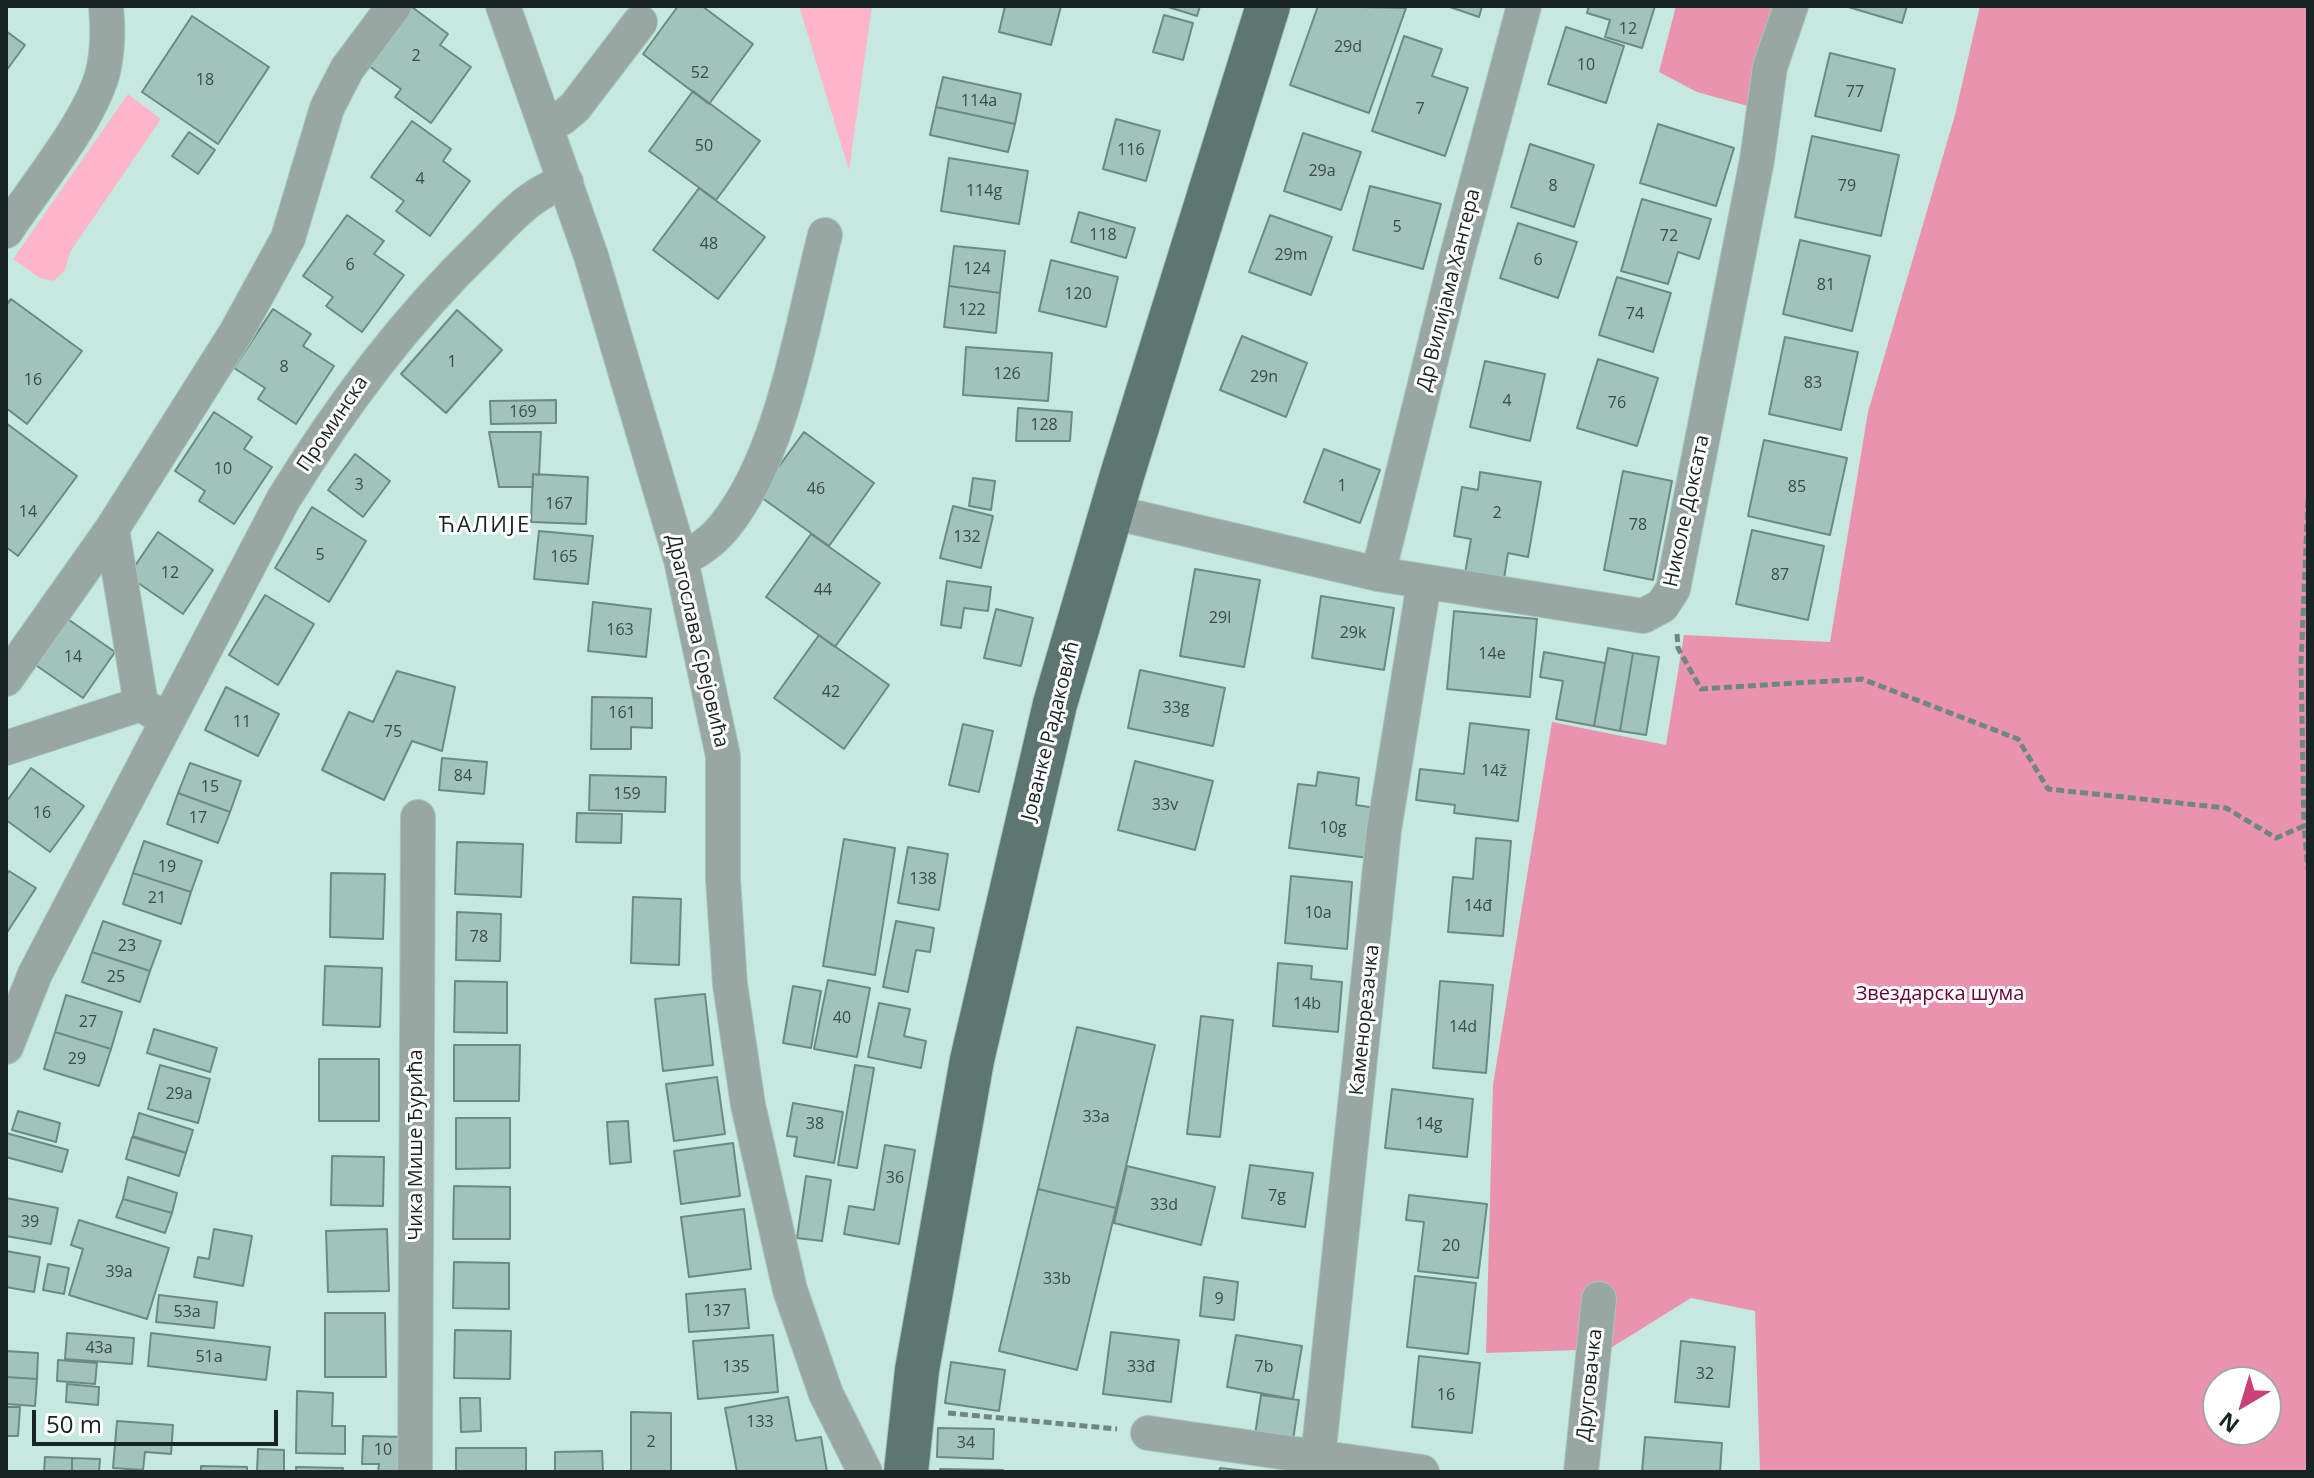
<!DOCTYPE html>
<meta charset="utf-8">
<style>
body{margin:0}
#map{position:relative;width:2314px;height:1478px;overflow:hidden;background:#c6e9df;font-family:"Open Sans",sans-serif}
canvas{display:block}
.frame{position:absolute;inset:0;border:8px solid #172421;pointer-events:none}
.north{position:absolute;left:2202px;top:1366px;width:80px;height:80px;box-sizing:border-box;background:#fff;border:2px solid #a2a7a6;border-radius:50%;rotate:218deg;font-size:22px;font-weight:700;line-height:32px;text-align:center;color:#172421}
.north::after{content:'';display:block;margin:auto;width:28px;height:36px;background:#ca4078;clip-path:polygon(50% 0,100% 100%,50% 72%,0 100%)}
.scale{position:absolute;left:32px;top:1410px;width:246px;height:36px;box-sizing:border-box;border:4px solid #172421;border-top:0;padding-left:10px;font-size:24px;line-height:28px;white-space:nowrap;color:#172421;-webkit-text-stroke:6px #fff;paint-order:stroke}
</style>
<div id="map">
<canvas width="2314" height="1478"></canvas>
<div class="frame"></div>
<div class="north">N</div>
<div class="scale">50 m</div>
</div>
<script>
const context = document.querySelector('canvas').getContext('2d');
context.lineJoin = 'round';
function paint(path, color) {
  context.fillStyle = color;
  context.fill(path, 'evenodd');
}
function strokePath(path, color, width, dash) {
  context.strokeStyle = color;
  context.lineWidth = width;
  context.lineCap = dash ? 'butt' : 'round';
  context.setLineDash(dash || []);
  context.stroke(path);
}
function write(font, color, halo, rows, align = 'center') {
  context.font = font + ' "Open Sans",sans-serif';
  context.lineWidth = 6;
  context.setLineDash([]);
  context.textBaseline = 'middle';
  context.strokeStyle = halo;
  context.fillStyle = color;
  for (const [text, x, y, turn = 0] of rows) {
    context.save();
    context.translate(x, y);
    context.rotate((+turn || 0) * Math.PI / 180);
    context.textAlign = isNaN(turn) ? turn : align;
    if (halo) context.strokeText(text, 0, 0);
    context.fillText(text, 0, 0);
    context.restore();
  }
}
paint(new Path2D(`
 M 799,6 L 872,6 L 849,170 Z
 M 128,94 L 161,119 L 70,252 L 65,270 L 54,281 L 40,278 L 13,259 Z`), '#fcb5ca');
paint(new Path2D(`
 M 1676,6 L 1790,6 L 1762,110 L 1697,92 L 1659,72 Z
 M 1980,6 L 2308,6 L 2308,1472 L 1760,1472 L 1755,1311 L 1691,1298 L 1609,1349 L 1486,1353 L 1493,1085 L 1552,722 L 1666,745 L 1684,635 L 1830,642 L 1868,412 L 1955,115 ZM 2218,1382 L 2266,1382 L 2266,1430 L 2218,1430 Z`), '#e993ae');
const building = new Path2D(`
 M 678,6 L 702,6 L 753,44 L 709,104 L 643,54 Z
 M 1005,6 L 1061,6 L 1051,45 L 999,32 Z
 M 1165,6 L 1200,6 L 1197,16 Z
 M 1318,6 L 1406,8 L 1369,113 L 1290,85 Z
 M 1447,6 L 1482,6 L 1479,17 Z
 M 1589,6 L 1655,6 L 1642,48 L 1605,37 L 1610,20 L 1587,13 Z
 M 1845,6 L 1907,6 L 1902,23 Z
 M 412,7 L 448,34 L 440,45 L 471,67 L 431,123 L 395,97 L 401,89 L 369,66 Z
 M 1164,15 L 1193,23 L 1183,60 L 1153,52 Z
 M 192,16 L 269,67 L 218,144 L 142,92 Z
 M 1566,27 L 1624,46 L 1606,103 L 1548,84 Z
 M 6,31 L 25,45 L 6,71 Z
 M 1404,36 L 1442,49 L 1432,76 L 1468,88 L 1445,156 L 1372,131 Z
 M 1830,53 L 1895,69 L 1881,131 L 1815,116 Z
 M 943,77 L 1021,94 L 1015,124 L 936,107 Z
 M 693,91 L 760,141 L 716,200 L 649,151 Z
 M 936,107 L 1015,124 L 1008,152 L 930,135 Z
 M 1116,119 L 1160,131 L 1146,181 L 1103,169 Z
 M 412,121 L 451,149 L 443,161 L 470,181 L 430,236 L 396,211 L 404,201 L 371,177 Z
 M 1658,124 L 1734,148 L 1716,206 L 1640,183 Z
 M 189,132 L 215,150 L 198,174 L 172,156 Z
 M 1303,133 L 1361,152 L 1341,210 L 1284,191 Z
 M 1812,136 L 1899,155 L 1881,236 L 1795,217 Z
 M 1530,144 L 1594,165 L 1574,227 L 1511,207 Z
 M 949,158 L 1028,171 L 1019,224 L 941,211 Z
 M 1370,186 L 1441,204 L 1423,269 L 1353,250 Z
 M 699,188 L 765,237 L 718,299 L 653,250 Z
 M 1642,199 L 1711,219 L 1699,259 L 1678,252 L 1668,284 L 1621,271 Z
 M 1079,212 L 1135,228 L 1126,258 L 1071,242 Z
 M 347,215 L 384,241 L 374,254 L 404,275 L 362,332 L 326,306 L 333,297 L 303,276 Z
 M 1270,215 L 1332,237 L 1311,295 L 1249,272 Z
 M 1518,223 L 1577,242 L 1558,298 L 1500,278 Z
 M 1800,240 L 1870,256 L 1852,331 L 1783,314 Z
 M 954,246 L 1005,251 L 1000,293 L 949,286 Z
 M 1051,260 L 1118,277 L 1106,327 L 1039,311 Z
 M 1617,277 L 1671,293 L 1653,352 L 1599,335 Z
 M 949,286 L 1000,293 L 996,333 L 944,327 Z
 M 11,299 L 82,351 L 27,424 L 6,408 L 6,305 Z
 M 273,309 L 311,334 L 303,346 L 334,366 L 296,424 L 258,399 L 265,388 L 234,368 Z
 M 457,310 L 502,350 L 446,413 L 401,374 Z
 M 1242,336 L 1307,363 L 1286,417 L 1220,390 Z
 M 1785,337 L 1858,352 L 1841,430 L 1769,414 Z
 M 966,347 L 1052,353 L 1048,401 L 963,395 Z
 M 1598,359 L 1658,378 L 1637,446 L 1577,428 Z
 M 1485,361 L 1545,374 L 1530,441 L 1470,427 Z
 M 556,400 L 556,423 L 491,424 L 490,401 Z
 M 1018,408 L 1072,412 L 1070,441 L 1016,441 Z
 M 214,412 L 252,437 L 244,449 L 272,467 L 234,524 L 199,501 L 205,491 L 175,471 Z
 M 6,423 L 77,476 L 18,556 L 6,547 Z
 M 489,432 L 541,432 L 539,475 L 533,474 L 533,487 L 499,487 Z
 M 804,432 L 874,483 L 829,546 L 758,495 Z
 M 1764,440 L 1847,458 L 1830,535 L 1748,516 Z
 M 1324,449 L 1380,470 L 1360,523 L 1304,502 Z
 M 355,454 L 390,481 L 363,517 L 328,490 Z
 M 1623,471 L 1672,481 L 1653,580 L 1604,570 Z
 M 1480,472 L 1541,482 L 1528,557 L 1508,553 L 1503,585 L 1464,579 L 1471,539 L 1454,536 L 1462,487 L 1478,490 Z
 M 533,474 L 588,477 L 586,524 L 531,522 Z
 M 973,478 L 995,481 L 991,510 L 969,506 Z
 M 953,506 L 993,516 L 981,568 L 940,558 Z
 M 312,507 L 366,541 L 329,602 L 275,568 Z
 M 1752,530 L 1824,546 L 1808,620 L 1736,604 Z
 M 539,531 L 593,536 L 588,584 L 534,579 Z
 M 158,532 L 213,570 L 183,614 L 128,576 Z
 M 811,534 L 880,583 L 835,647 L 766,597 Z
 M 1195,569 L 1260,580 L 1244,667 L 1180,656 Z
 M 947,581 L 991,587 L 988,611 L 964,608 L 961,628 L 941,625 Z
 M 265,595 L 314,624 L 278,685 L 229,655 Z
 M 1321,596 L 1394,608 L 1384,670 L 1312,658 Z
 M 593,602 L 651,609 L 646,657 L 588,651 Z
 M 996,609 L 1033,618 L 1021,666 L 984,658 Z
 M 1454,611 L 1537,619 L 1530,697 L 1447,689 Z
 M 62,615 L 115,652 L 83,698 L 30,661 Z
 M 819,635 L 889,685 L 844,749 L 774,698 Z
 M 1608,648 L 1633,653 L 1620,731 L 1594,726 Z
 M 1544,652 L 1605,663 L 1594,726 L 1556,719 L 1563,681 L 1540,677 Z
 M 1633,653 L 1659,657 L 1646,735 L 1620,731 Z
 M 1140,670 L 1225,688 L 1213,746 L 1128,728 Z
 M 397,671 L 455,687 L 442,751 L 412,741 L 384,800 L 322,770 L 349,712 L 373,722 Z
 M 226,687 L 279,714 L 258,756 L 205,730 Z
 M 592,697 L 652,698 L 652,728 L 631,727 L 631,749 L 591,749 Z
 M 1470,723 L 1529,730 L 1518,821 L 1454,813 L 1455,805 L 1416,800 L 1420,769 L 1464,774 Z
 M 963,724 L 993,731 L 979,792 L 949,785 Z
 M 442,758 L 487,762 L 484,794 L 439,790 Z
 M 1135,761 L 1213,781 L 1195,850 L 1118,830 Z
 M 190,763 L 241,781 L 230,812 L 178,793 Z
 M 31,768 L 84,806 L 50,852 L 6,820 L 6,802 Z
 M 1318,772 L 1359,778 L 1356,805 L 1376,808 L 1369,858 L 1289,848 L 1298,784 L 1316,786 Z
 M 590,775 L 666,777 L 665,812 L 589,810 Z
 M 178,793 L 230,812 L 218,843 L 167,824 Z
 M 577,813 L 622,814 L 621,843 L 576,842 Z
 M 1476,838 L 1511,841 L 1503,936 L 1448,932 L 1453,877 L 1473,879 Z
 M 844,839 L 895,848 L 875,975 L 823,966 Z
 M 144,841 L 202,861 L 191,892 L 133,873 Z
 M 457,842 L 523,844 L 521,897 L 455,894 Z
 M 908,847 L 948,854 L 939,910 L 898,903 Z
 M 9,871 L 36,888 L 6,934 L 6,875 Z
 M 133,873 L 191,892 L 181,924 L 123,904 Z
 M 331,873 L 385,874 L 383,939 L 330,937 Z
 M 1291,876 L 1352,882 L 1347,949 L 1285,943 Z
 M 633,897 L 681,899 L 679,965 L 631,963 Z
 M 457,912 L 501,914 L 500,961 L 456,960 Z
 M 103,921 L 161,941 L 150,971 L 92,952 Z
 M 896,921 L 934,928 L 930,952 L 916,950 L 908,992 L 883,987 Z
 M 92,952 L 150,971 L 140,1002 L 82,982 Z
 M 1278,963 L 1312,966 L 1311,979 L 1342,982 L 1338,1032 L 1273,1026 Z
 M 325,966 L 382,968 L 380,1027 L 323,1025 Z
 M 828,980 L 870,988 L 857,1057 L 814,1049 Z
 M 455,981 L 507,982 L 507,1033 L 454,1032 Z
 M 1440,981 L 1493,985 L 1486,1073 L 1433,1068 Z
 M 793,986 L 821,991 L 811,1048 L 783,1043 Z
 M 705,994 L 713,1065 L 663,1071 L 655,999 Z
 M 66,995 L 122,1012 L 111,1049 L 55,1032 Z
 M 879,1003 L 910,1009 L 904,1036 L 926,1041 L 921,1068 L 868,1057 Z
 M 1201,1016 L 1233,1020 L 1220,1137 L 1187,1134 Z
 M 1077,1027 L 1155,1045 L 1116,1208 L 1038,1189 Z
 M 154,1029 L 217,1048 L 210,1072 L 147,1053 Z
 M 55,1032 L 111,1049 L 99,1086 L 44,1069 Z
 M 454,1045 L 520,1045 L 519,1101 L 454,1101 Z
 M 319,1059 L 379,1059 L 379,1121 L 319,1121 Z
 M 160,1065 L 210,1079 L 198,1123 L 148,1109 Z
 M 855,1065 L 874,1068 L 857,1168 L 838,1165 Z
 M 717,1077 L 725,1134 L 674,1141 L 666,1084 Z
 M 1392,1089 L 1473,1099 L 1467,1157 L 1385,1148 Z
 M 793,1103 L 843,1112 L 834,1163 L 794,1156 L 797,1137 L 787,1136 Z
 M 18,1111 L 60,1123 L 56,1142 L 12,1130 Z
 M 139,1113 L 193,1130 L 186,1153 L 133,1136 Z
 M 456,1118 L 510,1118 L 510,1168 L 456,1169 Z
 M 628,1121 L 631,1162 L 610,1164 L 607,1122 Z
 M 6,1133 L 68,1150 L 62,1172 L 6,1157 Z
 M 132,1137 L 186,1153 L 179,1176 L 126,1159 Z
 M 733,1143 L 740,1196 L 681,1204 L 674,1151 Z
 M 885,1145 L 915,1150 L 899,1244 L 844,1234 L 849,1206 L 874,1210 Z
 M 332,1156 L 384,1157 L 383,1206 L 331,1205 Z
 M 1250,1165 L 1313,1173 L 1305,1227 L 1242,1218 Z
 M 1127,1166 L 1215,1187 L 1201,1245 L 1114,1223 Z
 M 806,1176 L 831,1180 L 822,1241 L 797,1238 Z
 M 128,1177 L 177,1193 L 172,1213 L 123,1199 Z
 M 454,1186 L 510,1187 L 510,1239 L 453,1239 Z
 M 1038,1189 L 1116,1208 L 1077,1370 L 999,1351 Z
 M 1409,1195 L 1487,1204 L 1478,1278 L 1418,1271 L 1424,1222 L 1406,1220 Z
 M 6,1198 L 58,1208 L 51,1244 L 6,1236 Z
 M 123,1199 L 172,1213 L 165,1233 L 116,1217 Z
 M 744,1209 L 751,1269 L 689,1277 L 681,1217 Z
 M 79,1220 L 169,1248 L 147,1319 L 69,1295 L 83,1249 L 71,1245 Z
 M 214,1229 L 252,1236 L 243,1286 L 194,1277 L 198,1257 L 209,1259 Z
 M 387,1229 L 389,1291 L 328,1292 L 326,1231 Z
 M 6,1251 L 40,1257 L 34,1292 L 6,1287 Z
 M 454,1262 L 509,1263 L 509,1309 L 453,1308 Z
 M 48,1264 L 69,1268 L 64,1294 L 43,1290 Z
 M 1415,1276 L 1476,1283 L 1468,1354 L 1407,1347 Z
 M 1204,1277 L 1238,1282 L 1234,1320 L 1200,1316 Z
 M 745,1289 L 749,1328 L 689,1332 L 686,1294 Z
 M 159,1295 L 217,1302 L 214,1328 L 156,1322 Z
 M 325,1313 L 385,1313 L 386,1377 L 325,1377 Z
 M 455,1330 L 511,1331 L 510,1379 L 454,1378 Z
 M 1111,1332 L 1179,1340 L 1171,1402 L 1103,1394 Z
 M 67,1333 L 134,1338 L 132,1364 L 65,1359 Z
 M 151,1333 L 270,1347 L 266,1380 L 148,1366 Z
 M 773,1335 L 778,1392 L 698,1399 L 693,1341 Z
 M 1236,1335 L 1302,1346 L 1293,1399 L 1227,1387 Z
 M 1681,1341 L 1735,1347 L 1729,1407 L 1675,1402 Z
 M 6,1351 L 38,1353 L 37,1379 L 6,1377 Z
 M 1419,1356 L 1480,1363 L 1472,1433 L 1412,1427 Z
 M 58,1360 L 97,1363 L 95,1384 L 57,1381 Z
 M 951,1362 L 1005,1370 L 999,1411 L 945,1403 Z
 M 6,1377 L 37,1379 L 35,1406 L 6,1404 Z
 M 67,1384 L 99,1387 L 98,1405 L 66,1402 Z
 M 297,1391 L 333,1393 L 332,1426 L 345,1426 L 345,1454 L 296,1453 Z
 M 1261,1395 L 1299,1400 L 1293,1440 L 1255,1435 Z
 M 788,1397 L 796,1441 L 821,1437 L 827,1472 L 737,1472 L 725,1408 Z
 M 460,1398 L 480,1398 L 481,1431 L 461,1432 Z
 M 6,1407 L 20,1407 L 18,1436 L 6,1436 Z
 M 631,1412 L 671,1413 L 671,1472 L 631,1472 Z
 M 117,1421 L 173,1425 L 171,1454 L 145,1452 L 143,1470 L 113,1468 Z
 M 938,1428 L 994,1429 L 993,1459 L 937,1457 Z
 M 363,1436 L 404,1437 L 403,1472 L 378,1472 L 379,1464 L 362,1464 Z
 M 1645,1437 L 1722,1443 L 1720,1472 L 1642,1472 Z
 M 456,1448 L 526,1448 L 526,1472 L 456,1472 Z
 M 258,1449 L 284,1450 L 284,1472 L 257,1472 Z
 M 602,1451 L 603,1472 L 555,1472 L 555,1452 Z
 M 45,1457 L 72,1458 L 72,1472 L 44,1472 Z
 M 72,1458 L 100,1459 L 99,1472 L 72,1472 Z
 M 201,1466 L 247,1467 L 247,1472 L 201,1472 Z
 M 296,1467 L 343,1468 L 342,1472 L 296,1472 Z
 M 1220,1468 L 1256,1472 L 1219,1472 Z
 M 940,1469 L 1003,1470 L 1003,1472 L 940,1472 Z`);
paint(building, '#a1c3b9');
strokePath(building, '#6b8b82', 2);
const minor = new Path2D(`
 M 503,6 L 591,256 L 681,560 L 723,756 L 723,879 L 730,984 L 748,1105 L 790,1290 L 826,1394 L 865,1472
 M 546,123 L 562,118 L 575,107 L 640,22
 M 6,231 C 34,188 95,115 104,67 C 108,47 108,27 106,6
 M 1112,512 L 1378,574 L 1643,616 L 1662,606 L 1673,589 L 1757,160 L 1770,67 L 1791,6
 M 112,529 L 141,704
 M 681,560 C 697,551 712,542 724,527 C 783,455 802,324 825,235
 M 1378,574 L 1455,263 L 1524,6
 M 6,679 L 112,529 L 237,331 L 288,238 L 327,108 L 347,69 L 394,6
 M 6,748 L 141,704 L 158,715
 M 6,1047 L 35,974 L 283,500 C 341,406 404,321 484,244 C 509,219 531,192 566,182
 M 1148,1433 L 1422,1472
 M 1318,1458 L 1384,830 L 1424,583
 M 415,1472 L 418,817
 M 1581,1472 L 1599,1299`);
const major = new Path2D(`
 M 906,1472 L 917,1370 L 972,1060 L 1055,704 L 1123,472 L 1268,6`);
strokePath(minor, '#a6c6bd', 36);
strokePath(major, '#a6c6bd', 46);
strokePath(new Path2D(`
 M 2308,500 L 2301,663 L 2304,826 L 2308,825
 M 1677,634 L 1678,648 L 1701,689 L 1862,679 L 2018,739 L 2048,789 L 2226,808 L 2276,838 L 2304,826 L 2308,869
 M 948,1413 L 1117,1429`), '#6f8780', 5, [8, 4]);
strokePath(minor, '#99a7a3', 34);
strokePath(major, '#5d7770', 44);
write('16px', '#3a4c47', null, [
 ["12",1628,29],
 ["29d",1348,47],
 ["2",416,56],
 ["10",1586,65],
 ["52",700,73],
 ["18",205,80],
 ["77",1855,92],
 ["114a",979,101],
 ["7",1420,109],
 ["50",704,146],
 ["116",1131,150],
 ["29a",1322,171],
 ["4",420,179],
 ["8",1553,186],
 ["79",1847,186],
 ["114g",984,191],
 ["5",1397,227],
 ["118",1103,235],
 ["72",1669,236],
 ["48",709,244],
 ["29m",1291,255],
 ["6",1538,260],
 ["6",350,265],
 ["124",977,269],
 ["81",1826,285],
 ["120",1078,294],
 ["122",972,310],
 ["74",1635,314],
 ["1",452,362],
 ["8",284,367],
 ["126",1007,374],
 ["29n",1264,377],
 ["16",33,380],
 ["83",1813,383],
 ["4",1507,401],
 ["76",1617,403],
 ["169",523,412],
 ["128",1044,425],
 ["10",223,469],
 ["3",359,485],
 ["1",1342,486],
 ["85",1797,487],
 ["46",816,489],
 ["167",559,504],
 ["14",28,512],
 ["2",1497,513],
 ["78",1638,525],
 ["132",967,537],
 ["5",320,555],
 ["165",564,557],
 ["12",170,573],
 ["87",1780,575],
 ["44",823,590],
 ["29l",1220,618],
 ["163",620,630],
 ["29k",1353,633],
 ["14e",1492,654],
 ["14",73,657],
 ["42",831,692],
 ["33g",1176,708],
 ["161",622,713],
 ["11",242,722],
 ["75",393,732],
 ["14ž",1494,771],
 ["84",463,776],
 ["15",210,787],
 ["159",627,794],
 ["33v",1165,805],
 ["16",42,813],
 ["17",198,818],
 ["10g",1333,828],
 ["19",167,867],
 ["138",923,879],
 ["21",157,898],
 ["14đ",1478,906],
 ["10a",1318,913],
 ["78",479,937],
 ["23",127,946],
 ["25",116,977],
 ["14b",1307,1004],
 ["40",842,1018],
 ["27",88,1022],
 ["14d",1463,1027],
 ["29",77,1059],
 ["29a",179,1094],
 ["33a",1096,1117],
 ["38",815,1124],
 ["14g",1429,1124],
 ["36",895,1178],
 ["7g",1277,1196],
 ["33d",1164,1205],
 ["39",30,1222],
 ["20",1451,1246],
 ["39a",119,1272],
 ["33b",1057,1279],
 ["9",1219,1299],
 ["137",717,1311],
 ["53a",187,1312],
 ["43a",99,1348],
 ["51a",209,1357],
 ["135",736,1367],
 ["33đ",1141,1367],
 ["7b",1264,1367],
 ["32",1705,1374],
 ["16",1446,1395],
 ["133",760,1422],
 ["2",651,1442],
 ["34",966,1443],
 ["10",383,1450]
]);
write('20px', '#172421', '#fff', [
 ["Др Вилијама Хантера",1449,290,-76],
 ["Проминска",333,424,-56],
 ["Николе Доксата",1687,511,-78],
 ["Драгослава Срејовића",697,641,77],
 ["Јованке Радаковић",1051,731,-76],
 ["Каменорезачка",1365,1020,-84],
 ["Чика Мише Ђурића",416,1145,-90],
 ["Друговачка",1590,1385,-84]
]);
write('20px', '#680034', '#fff', [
 ["Звездарска шума",1940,994]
]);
context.letterSpacing = '2px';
write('22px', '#172421', '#fff', [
 ["ЋАЛИЈЕ",485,526]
]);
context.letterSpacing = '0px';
</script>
